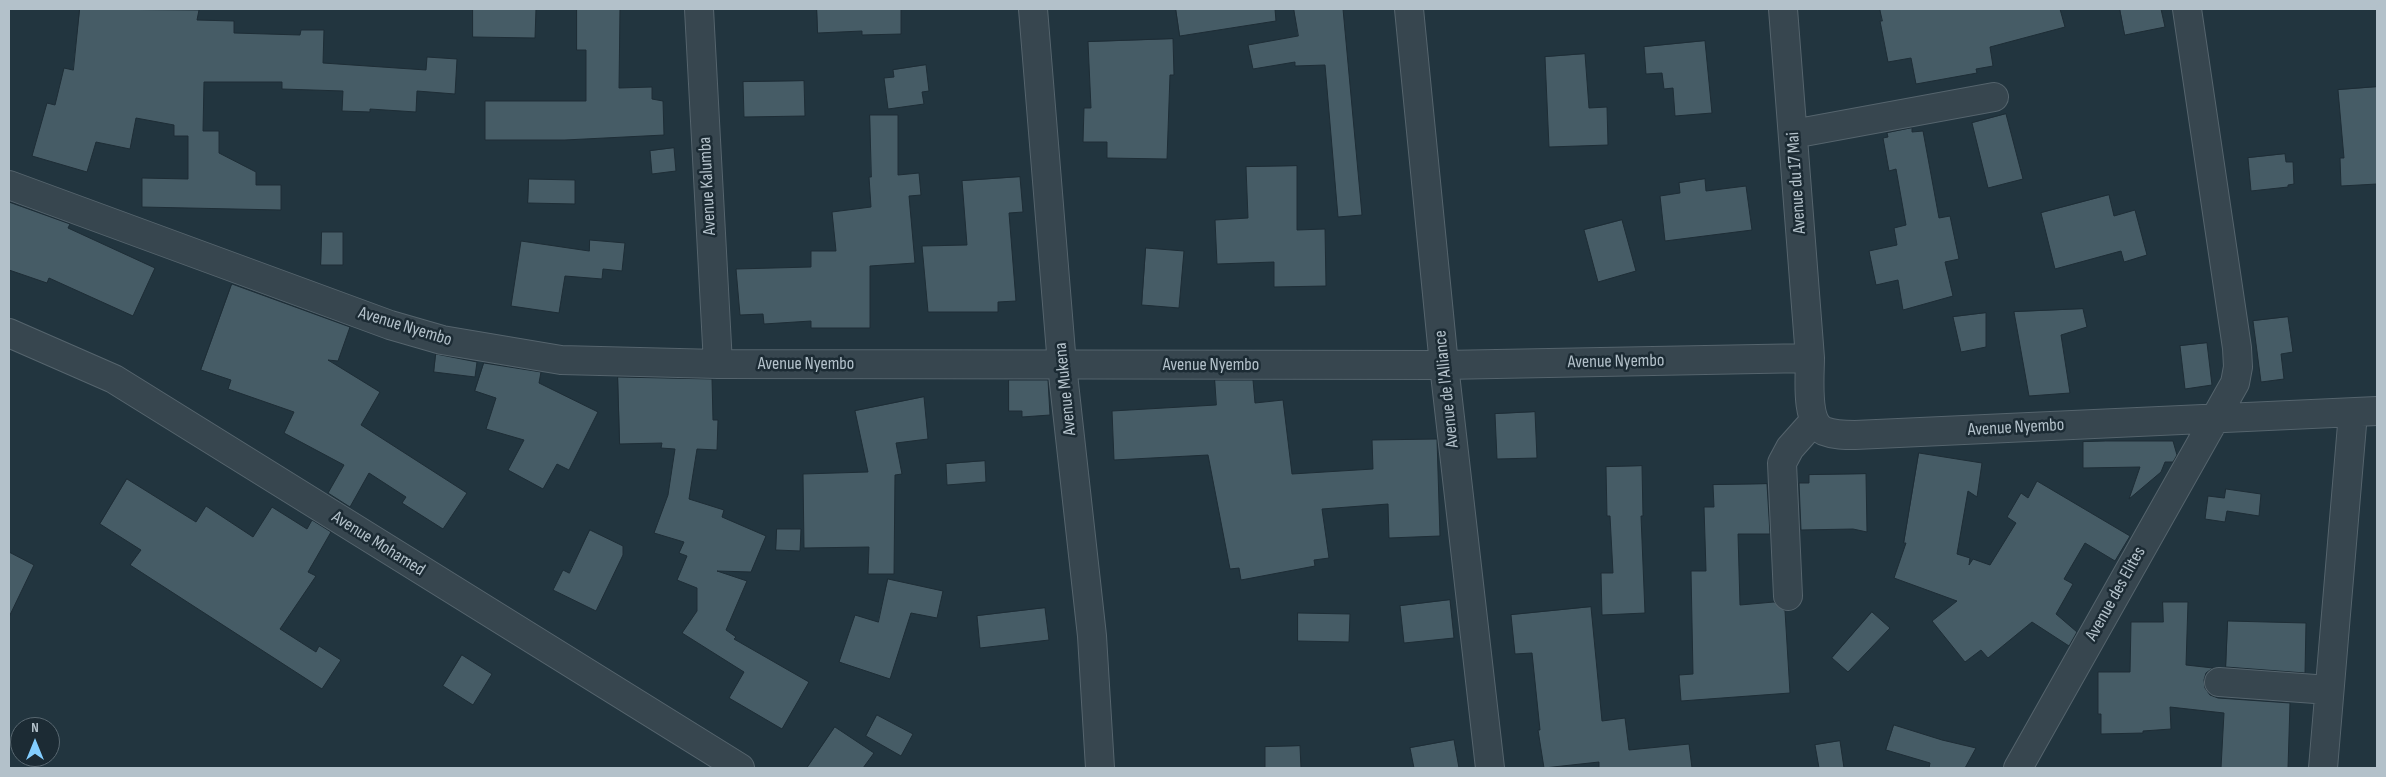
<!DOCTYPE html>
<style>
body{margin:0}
#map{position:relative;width:2386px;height:777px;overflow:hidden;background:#22353f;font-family:"Sofia Sans Condensed",sans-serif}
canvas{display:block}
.frame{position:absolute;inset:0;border:10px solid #b3c1ca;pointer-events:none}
.north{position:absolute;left:10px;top:717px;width:50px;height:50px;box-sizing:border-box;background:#1c2b34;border:1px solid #586770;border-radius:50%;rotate:0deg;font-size:14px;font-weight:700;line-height:20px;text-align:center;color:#b3c1ca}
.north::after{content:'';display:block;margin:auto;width:18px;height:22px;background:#83ceff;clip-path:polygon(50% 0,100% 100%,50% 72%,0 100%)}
</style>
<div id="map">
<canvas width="2386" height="777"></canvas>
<div class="frame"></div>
<div class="north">N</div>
</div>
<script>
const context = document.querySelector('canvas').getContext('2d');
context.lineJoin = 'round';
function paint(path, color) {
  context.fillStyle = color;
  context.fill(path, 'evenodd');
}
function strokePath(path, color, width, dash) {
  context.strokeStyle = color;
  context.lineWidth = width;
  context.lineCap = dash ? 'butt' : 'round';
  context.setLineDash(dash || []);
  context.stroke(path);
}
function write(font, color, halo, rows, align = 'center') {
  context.font = font + ' "Sofia Sans Condensed",sans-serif';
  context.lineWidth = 5;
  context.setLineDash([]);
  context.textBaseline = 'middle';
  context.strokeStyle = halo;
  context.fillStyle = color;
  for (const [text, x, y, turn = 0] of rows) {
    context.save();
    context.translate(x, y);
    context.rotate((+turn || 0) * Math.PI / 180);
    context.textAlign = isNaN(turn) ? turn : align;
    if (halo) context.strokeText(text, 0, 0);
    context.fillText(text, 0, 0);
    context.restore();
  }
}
const building = new Path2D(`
 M 80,9 L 199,10 L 197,20 L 234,21 L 234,33 L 300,35 L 301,30 L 324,30 L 323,63 L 426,70 L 427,57 L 457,59 L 455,94 L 417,91 L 416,112 L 370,109 L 370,112 L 342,111 L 343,91 L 282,89 L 282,82 L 204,82 L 203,131 L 219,131 L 219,153 L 256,172 L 256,185 L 281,185 L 281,210 L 142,207 L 142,178 L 188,179 L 188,136 L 174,136 L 174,125 L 136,118 L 130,149 L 96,142 L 87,172 L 32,156 L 47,103 L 55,105 L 64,68 L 73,70 Z
 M 473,9 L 536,9 L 535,38 L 473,37 Z
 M 577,9 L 620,9 L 619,88 L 652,87 L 652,99 L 663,101 L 664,135 L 565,140 L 485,140 L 485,101 L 586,101 L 586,50 L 577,50 Z
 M 817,9 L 901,9 L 901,34 L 862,35 L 862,31 L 818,33 Z
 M 1176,9 L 1275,9 L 1276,21 L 1180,36 Z
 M 1294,9 L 1343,9 L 1362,215 L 1338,217 L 1325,65 L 1295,66 L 1295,62 L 1253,69 L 1248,45 L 1298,36 Z
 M 1880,9 L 2060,9 L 2065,27 L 1990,47 L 1993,66 L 1976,69 L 1977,73 L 1916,84 L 1911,58 L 1888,62 L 1880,21 L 1882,21 Z
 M 2120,9 L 2161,9 L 2165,27 L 2125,35 Z
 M 1173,39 L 1174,75 L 1170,75 L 1167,159 L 1107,158 L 1107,142 L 1083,142 L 1084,108 L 1091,108 L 1088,42 Z
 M 1705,41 L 1712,113 L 1675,116 L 1673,88 L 1664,89 L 1662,73 L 1646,74 L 1644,47 Z
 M 1585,54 L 1589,108 L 1607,107 L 1608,145 L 1549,147 L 1545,57 Z
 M 926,65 L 929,91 L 922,92 L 924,104 L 888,109 L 884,78 L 894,77 L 893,70 Z
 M 804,81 L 805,116 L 744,117 L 743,82 Z
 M 2377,87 L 2377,184 L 2341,186 L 2340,158 L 2344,158 L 2338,90 Z
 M 2006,114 L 2023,179 L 1988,188 L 1972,123 Z
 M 870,115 L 898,115 L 898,175 L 919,173 L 921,195 L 909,196 L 915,263 L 870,266 L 870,328 L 811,328 L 811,321 L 764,324 L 763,314 L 740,315 L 736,269 L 811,267 L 811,251 L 836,251 L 832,212 L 871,207 L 869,177 L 871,177 Z
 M 1912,128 L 1912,132 L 1923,131 L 1939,218 L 1950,216 L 1959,259 L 1945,262 L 1953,296 L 1903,310 L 1898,280 L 1876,285 L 1869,251 L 1897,245 L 1894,228 L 1906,225 L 1896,169 L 1889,171 L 1883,138 L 1888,137 L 1887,133 Z
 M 674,148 L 676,171 L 652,174 L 650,151 Z
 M 2285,154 L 2286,162 L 2293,162 L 2294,184 L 2288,185 L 2288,187 L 2251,191 L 2248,158 Z
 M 1297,166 L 1297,230 L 1325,229 L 1326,286 L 1274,287 L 1274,262 L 1217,264 L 1215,220 L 1248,218 L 1246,167 Z
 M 1020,177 L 1023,212 L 1009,213 L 1016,301 L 998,302 L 998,312 L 928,312 L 922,246 L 967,245 L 962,181 Z
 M 529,179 L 575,180 L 575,204 L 528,203 Z
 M 1705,179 L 1706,191 L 1746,186 L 1752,230 L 1665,241 L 1660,196 L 1680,193 L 1679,183 Z
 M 2109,195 L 2114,216 L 2135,210 L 2147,255 L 2124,262 L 2121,251 L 2055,269 L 2041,213 Z
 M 9,202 L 70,224 L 68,228 L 155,268 L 133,316 L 49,278 L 47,283 L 9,270 Z
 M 1622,220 L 1636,271 L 1598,282 L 1584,230 Z
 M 322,232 L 343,232 L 343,265 L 321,265 Z
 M 590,240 L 625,243 L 622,271 L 603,269 L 602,279 L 565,276 L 559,313 L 511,306 L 521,241 L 589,251 Z
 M 1146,248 L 1184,251 L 1179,308 L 1142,305 Z
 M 232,284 L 350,327 L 338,361 L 328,360 L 380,392 L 361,425 L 467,493 L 443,529 L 402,503 L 406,497 L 369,473 L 350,507 L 328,493 L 344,465 L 284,433 L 294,412 L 228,389 L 231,380 L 201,370 Z
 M 2083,309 L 2087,327 L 2061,335 L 2070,393 L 2029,396 L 2014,312 Z
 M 1986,313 L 1986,347 L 1961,352 L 1953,317 Z
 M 2288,317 L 2293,352 L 2281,354 L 2284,379 L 2261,382 L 2253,321 Z
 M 2207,343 L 2212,385 L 2185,389 L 2180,346 Z
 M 436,354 L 477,362 L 475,377 L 434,372 Z
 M 484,363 L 541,372 L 539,383 L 598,412 L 569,470 L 557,464 L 543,489 L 508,470 L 524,440 L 486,429 L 496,398 L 475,391 Z
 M 618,377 L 712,379 L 713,420 L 718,420 L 717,450 L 697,449 L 689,499 L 724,510 L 722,517 L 766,536 L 751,572 L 717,571 L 747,581 L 726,630 L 736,637 L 734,639 L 809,682 L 782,729 L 729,698 L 744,672 L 682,633 L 697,611 L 697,588 L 677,580 L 687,556 L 679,553 L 684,542 L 654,533 L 668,495 L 675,449 L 661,448 L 662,443 L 620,444 Z
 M 1009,380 L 1048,380 L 1050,415 L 1022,417 L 1022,411 L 1009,411 Z
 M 1215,380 L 1253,380 L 1255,403 L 1283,400 L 1292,474 L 1373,469 L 1372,440 L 1437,439 L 1440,536 L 1389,538 L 1388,504 L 1322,509 L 1329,558 L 1314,560 L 1315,566 L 1241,580 L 1239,568 L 1230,569 L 1208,455 L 1114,460 L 1112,411 L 1216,405 Z
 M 924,397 L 928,439 L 896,443 L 902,474 L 895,475 L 894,574 L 868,574 L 869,547 L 804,548 L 803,474 L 868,472 L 855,411 Z
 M 1535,412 L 1537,458 L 1497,459 L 1495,414 Z
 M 2106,441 L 2173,441 L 2177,455 L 2173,462 L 2165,462 L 2161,472 L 2129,499 L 2140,467 L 2083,468 L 2083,442 Z
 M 1919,453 L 1982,463 L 1977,497 L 1968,491 L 1957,554 L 1970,558 L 1969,565 L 1973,559 L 1990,565 L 2016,523 L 2007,517 L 2021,493 L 2028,498 L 2037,481 L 2130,536 L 2115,561 L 2085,543 L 2064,579 L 2073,584 L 2056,614 L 2077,632 L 2069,646 L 2032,622 L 1988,658 L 1981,650 L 1965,662 L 1932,621 L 1957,601 L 1894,578 L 1906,543 L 1904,543 Z
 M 985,461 L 986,482 L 947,485 L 946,464 Z
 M 1642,466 L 1643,516 L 1641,516 L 1645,613 L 1602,615 L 1601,573 L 1613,573 L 1610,516 L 1607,516 L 1606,467 Z
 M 1866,474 L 1867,532 L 1853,529 L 1801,530 L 1799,483 L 1809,483 L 1809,475 Z
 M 127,479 L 196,522 L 206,506 L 253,537 L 272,507 L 307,529 L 312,520 L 331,532 L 308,572 L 316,576 L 280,629 L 316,652 L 319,646 L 341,660 L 322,689 L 130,565 L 141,550 L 100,524 Z
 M 1767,484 L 1770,534 L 1738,534 L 1740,605 L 1774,602 L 1785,611 L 1790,693 L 1681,701 L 1679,675 L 1693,674 L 1691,571 L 1706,571 L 1704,507 L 1714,507 L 1713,485 Z
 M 2226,489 L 2261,494 L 2259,516 L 2227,511 L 2225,522 L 2205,519 L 2208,496 L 2224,498 Z
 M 777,529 L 801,529 L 800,551 L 776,550 Z
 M 590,530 L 623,546 L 623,555 L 596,611 L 553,590 L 563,570 L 569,573 Z
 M 9,552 L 34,565 L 9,617 Z
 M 888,579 L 943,591 L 937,618 L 911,613 L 890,679 L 839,662 L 855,615 L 878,622 Z
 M 1450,600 L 1454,638 L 1404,643 L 1400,606 Z
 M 2163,602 L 2188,602 L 2186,665 L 2213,668 L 2206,673 L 2204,680 L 2205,688 L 2210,695 L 2218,698 L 2290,703 L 2288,768 L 2221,768 L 2224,713 L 2170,707 L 2171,729 L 2143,731 L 2143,733 L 2101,734 L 2101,714 L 2098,714 L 2098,672 L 2130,672 L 2131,622 L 2163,622 Z
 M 1591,607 L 1602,721 L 1625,718 L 1629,750 L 1689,744 L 1692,768 L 1599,768 L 1599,762 L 1544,768 L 1538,730 L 1540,730 L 1532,653 L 1515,654 L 1511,615 Z
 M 1045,608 L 1049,640 L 980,648 L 977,616 Z
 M 1872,612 L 1890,628 L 1848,672 L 1832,658 Z
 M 1298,613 L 1350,614 L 1349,642 L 1298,641 Z
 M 2228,621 L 2306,623 L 2305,673 L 2226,667 Z
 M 462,655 L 492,674 L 473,705 L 443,686 Z
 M 877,715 L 913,734 L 901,756 L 866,736 Z
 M 1894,725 L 1942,740 L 1976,748 L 1965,768 L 1929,768 L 1930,763 L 1886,750 Z
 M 835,727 L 874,753 L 863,768 L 807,768 Z
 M 1454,740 L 1459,768 L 1414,768 L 1410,748 Z
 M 1840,741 L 1844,768 L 1819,768 L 1815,745 Z
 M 1300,746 L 1301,768 L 1265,768 L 1265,747 Z`);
paint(building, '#465c66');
strokePath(building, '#1e2d36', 1);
const street = new Path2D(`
 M 699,9 L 718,364
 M 1033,9 L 1062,365 L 1092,636 L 1100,768
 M 1409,9 L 1444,365 L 1490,768
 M 1783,9 L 1810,358 C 1810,376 1805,422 1824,431 C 1834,435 1845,435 1855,435 L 2377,411
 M 1793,134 L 1994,97
 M 9,185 L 390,325 L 442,340 L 561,360 L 718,364 L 1444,365 L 1810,358
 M 9,333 L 114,379 L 740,768
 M 1788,596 L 1782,463 L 1790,448 L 1814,421
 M 2219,682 L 2329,690
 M 2018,768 L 2235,383 L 2238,367 L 2237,348 L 2187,9
 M 2323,768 L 2353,413`);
strokePath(street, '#55646d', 30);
strokePath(street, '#37464f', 28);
write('18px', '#b3c1ca', '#1c2b34', [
 ["Avenue du 17 Mai",1797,183,-94],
 ["Avenue Kalumba",708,186,-93],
 ["Avenue Nyembo",405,327,17],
 ["Avenue Nyembo",1616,362,-1],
 ["Avenue Nyembo",806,364],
 ["Avenue Nyembo",1211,365],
 ["Avenue Mukena",1066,389,-96],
 ["Avenue de l'Alliance",1447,389,-96],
 ["Avenue Nyembo",2016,428,-3],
 ["Avenue Mohamed",378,544,32],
 ["Avenue des Elites",2116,594,-61]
]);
</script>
